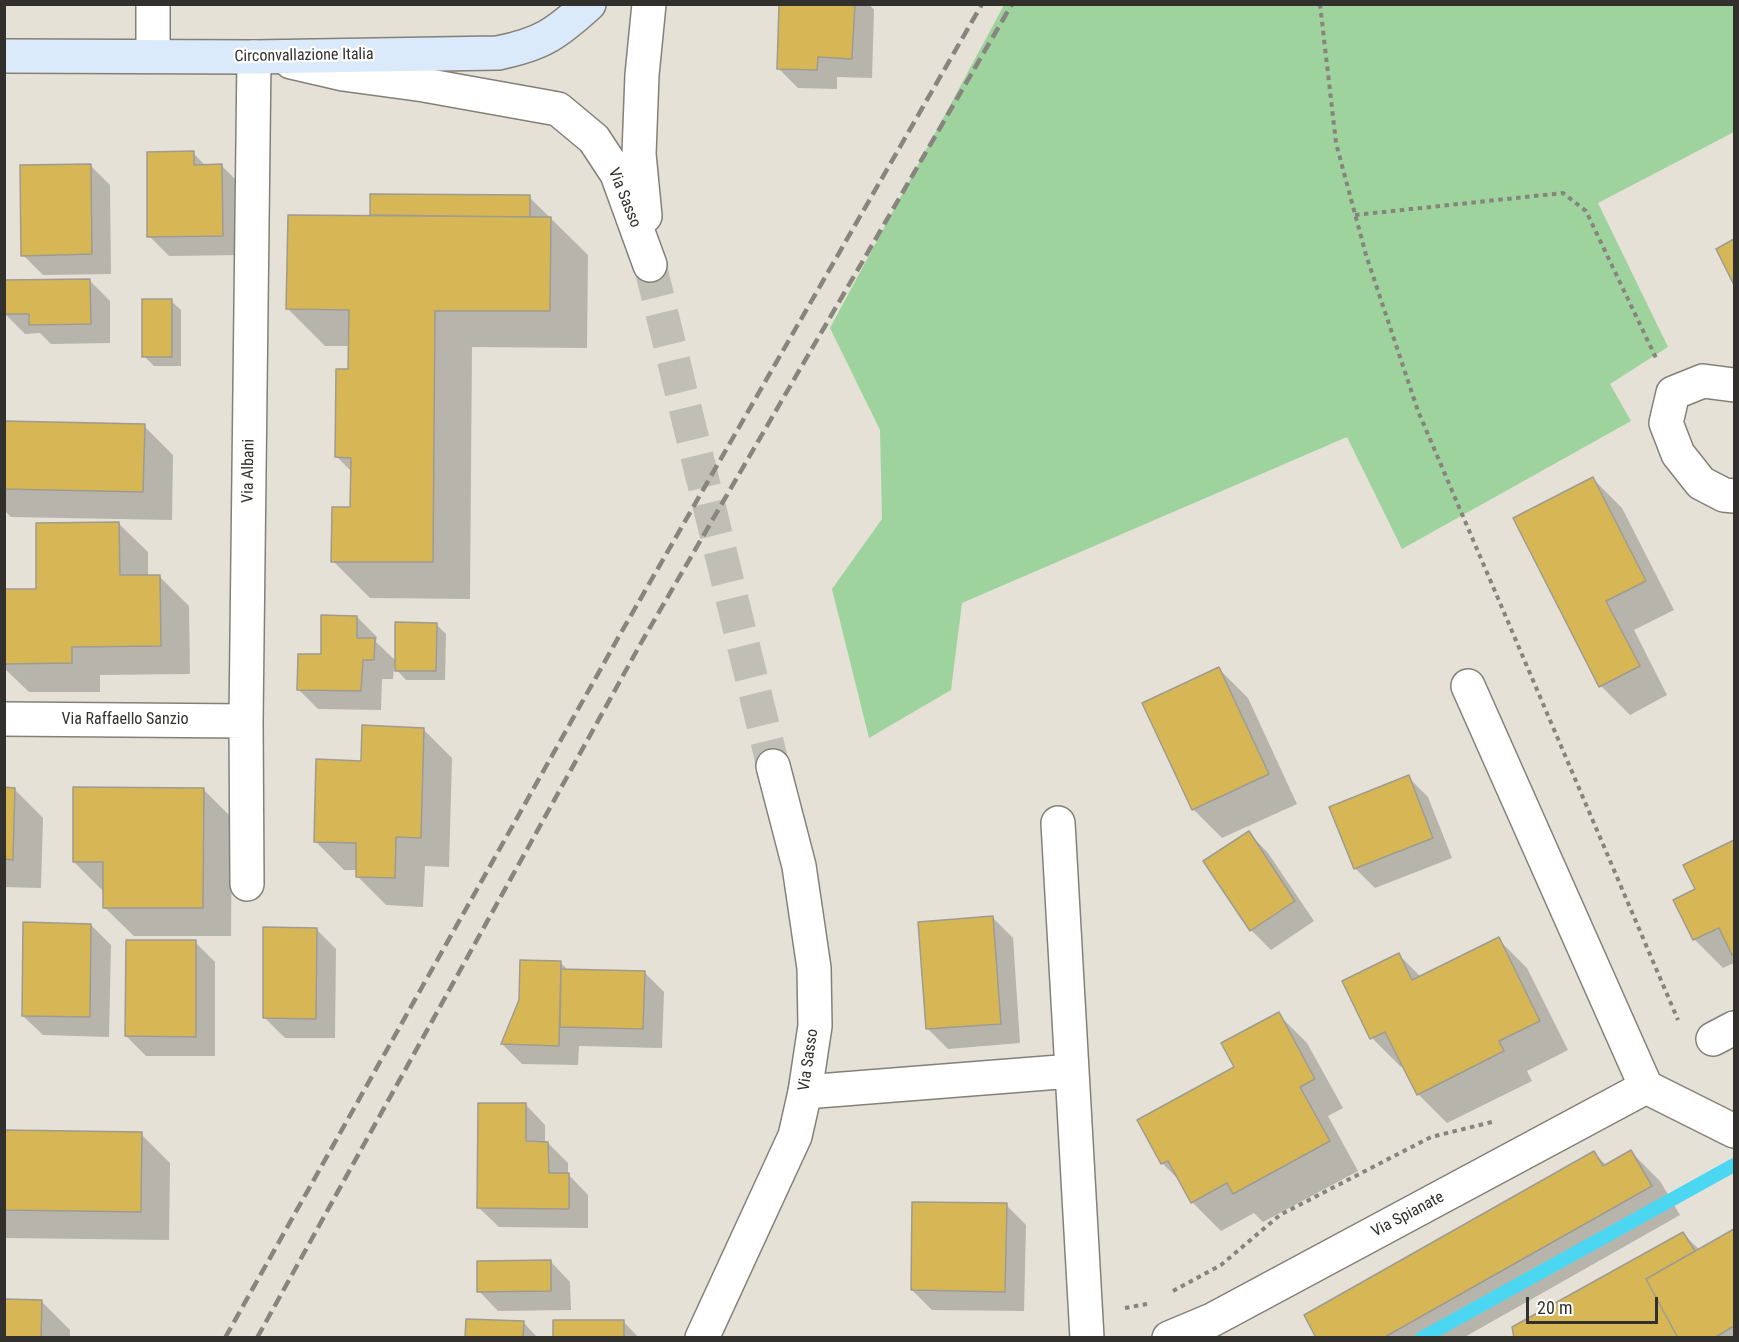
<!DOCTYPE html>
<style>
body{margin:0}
#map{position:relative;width:1739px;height:1342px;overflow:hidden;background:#e5e1d7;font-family:"Roboto Condensed",sans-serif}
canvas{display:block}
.frame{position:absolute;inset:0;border:6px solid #31302c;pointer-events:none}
.scale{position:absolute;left:1526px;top:1297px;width:132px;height:27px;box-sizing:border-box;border:3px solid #31302c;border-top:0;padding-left:8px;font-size:18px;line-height:21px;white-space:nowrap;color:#31302c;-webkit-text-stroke:4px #fff;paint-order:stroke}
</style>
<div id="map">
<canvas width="1739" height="1342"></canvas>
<div class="frame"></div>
<div class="scale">20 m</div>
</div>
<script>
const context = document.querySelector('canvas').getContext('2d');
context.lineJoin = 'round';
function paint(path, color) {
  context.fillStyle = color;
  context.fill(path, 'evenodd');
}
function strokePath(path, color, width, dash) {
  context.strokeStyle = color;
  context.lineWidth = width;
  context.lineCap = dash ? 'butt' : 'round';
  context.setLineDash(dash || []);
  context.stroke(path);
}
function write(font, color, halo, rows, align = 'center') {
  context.font = font + ' "Roboto Condensed",sans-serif';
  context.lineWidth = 4.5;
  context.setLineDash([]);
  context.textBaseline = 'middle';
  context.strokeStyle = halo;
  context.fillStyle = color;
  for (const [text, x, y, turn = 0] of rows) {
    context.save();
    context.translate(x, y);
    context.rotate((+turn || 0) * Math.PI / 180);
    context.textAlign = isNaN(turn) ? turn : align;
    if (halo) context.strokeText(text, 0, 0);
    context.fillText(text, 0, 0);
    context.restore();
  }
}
paint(new Path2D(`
 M 1004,5 L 1734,5 L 1734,132 L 1598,203 L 1668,347 L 1610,384 L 1631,421 L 1402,549 L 1347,437 L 962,603 L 951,690 L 869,738 L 832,589 L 882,519 L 880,430 L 830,328 Z`), '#9ed39d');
paint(new Path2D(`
 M 780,4 L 869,4 L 874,10 L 872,78 L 837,77 L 837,89 L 798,88 L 778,68 Z
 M 193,153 L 206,166 L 222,166 L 242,186 L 242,255 L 169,256 L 149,236 Z
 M 90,165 L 110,185 L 111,274 L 43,275 L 23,255 Z
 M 529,197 L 588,255 L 587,348 L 472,347 L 470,599 L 370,598 L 333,561 L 351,509 L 352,472 L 337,457 L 350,370 L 350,346 L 325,346 L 288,309 L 373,217 L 371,215 Z
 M 1734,241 L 1734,281 L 1718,249 Z
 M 90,281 L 110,301 L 110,343 L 51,344 L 40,333 L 25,334 L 5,314 Z
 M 171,301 L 181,310 L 181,366 L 154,366 L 144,356 Z
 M 4,423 L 144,426 L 173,455 L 172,520 L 11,517 L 4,510 Z
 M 1593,479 L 1622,508 L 1674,610 L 1634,630 L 1667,695 L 1630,715 L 1601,686 Z
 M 118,523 L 148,552 L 148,577 L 160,577 L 189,606 L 190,674 L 100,675 L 100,692 L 29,692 L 4,668 L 4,591 L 38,590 Z
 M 357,617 L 377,637 L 376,642 L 397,662 L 436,624 L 446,634 L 445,680 L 406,680 L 394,667 L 393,679 L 382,679 L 381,710 L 318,709 L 298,689 L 322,656 Z
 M 1219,669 L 1248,698 L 1297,804 L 1222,838 L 1193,809 Z
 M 423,729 L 452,758 L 449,867 L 425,866 L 423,907 L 386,905 L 357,876 L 357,870 L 344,870 L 315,841 L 363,762 Z
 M 1408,777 L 1428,797 L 1452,858 L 1375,888 L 1355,868 Z
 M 4,789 L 14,789 L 43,818 L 41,888 L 4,887 Z
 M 203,789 L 232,818 L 231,936 L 134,936 L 104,907 L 103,891 L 74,862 Z
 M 1249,833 L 1268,853 L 1314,921 L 1271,950 L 1251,930 Z
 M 1734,842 L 1734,963 L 1723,968 L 1694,939 L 1675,901 L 1697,890 L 1685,866 Z
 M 993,918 L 1013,938 L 1020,1043 L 948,1049 L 928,1029 Z
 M 91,925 L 111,945 L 109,1037 L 43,1035 L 23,1016 Z
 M 316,929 L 336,949 L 335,1038 L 285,1038 L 265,1018 Z
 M 1498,939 L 1527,968 L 1568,1050 L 1527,1071 L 1532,1081 L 1447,1123 L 1418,1094 L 1404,1066 L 1401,1067 L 1372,1038 L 1344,982 L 1399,955 L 1421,977 Z
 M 195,942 L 215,962 L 215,1056 L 146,1056 L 126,1036 Z
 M 561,963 L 569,971 L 644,972 L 664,992 L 662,1048 L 579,1046 L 578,1065 L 522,1064 L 502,1044 Z
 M 1278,1014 L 1307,1043 L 1343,1108 L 1328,1116 L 1358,1171 L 1263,1222 L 1254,1213 L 1221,1231 L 1192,1202 L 1181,1182 L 1163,1164 L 1139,1120 L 1236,1067 Z
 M 526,1105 L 545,1125 L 545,1143 L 548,1143 L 568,1163 L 568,1174 L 588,1195 L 588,1228 L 499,1227 L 479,1208 Z
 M 4,1132 L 141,1134 L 170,1163 L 169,1240 L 4,1238 Z
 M 1631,1152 L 1660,1181 L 1680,1215 L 1463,1338 L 1318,1338 L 1594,1153 L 1606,1165 Z
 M 1006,1205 L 1026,1225 L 1024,1311 L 932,1310 L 912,1290 Z
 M 1734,1230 L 1734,1338 L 1516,1338 L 1683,1234 L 1700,1250 Z
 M 551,1262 L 570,1282 L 571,1310 L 498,1311 L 479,1291 Z
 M 4,1296 L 9,1301 L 41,1301 L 70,1330 L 70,1338 L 4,1338 Z
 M 623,1321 L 639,1338 L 555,1338 Z
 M 523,1322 L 538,1338 L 466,1338 Z`), '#0003');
strokePath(new Path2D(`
 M 1422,1338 L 1734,1165`), '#4bd6f2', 14);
const building = new Path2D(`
 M 779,4 L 855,4 L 852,59 L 818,57 L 817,70 L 777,69 Z
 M 194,151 L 194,165 L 222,164 L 223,236 L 147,237 L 147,152 Z
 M 91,164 L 92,254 L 21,256 L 20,165 Z
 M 370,194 L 530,195 L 530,217 L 370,215 Z
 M 288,215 L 551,217 L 550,311 L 435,311 L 433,562 L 331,562 L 332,507 L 350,507 L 351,458 L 335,457 L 336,369 L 348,369 L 349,310 L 286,309 Z
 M 1734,239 L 1734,285 L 1716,249 Z
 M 90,279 L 91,324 L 29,325 L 29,314 L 4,314 L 4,280 Z
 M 142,299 L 172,299 L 172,357 L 142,357 Z
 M 4,421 L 145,424 L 143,492 L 4,489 Z
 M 1593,477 L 1646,581 L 1606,601 L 1640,666 L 1599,687 L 1513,518 Z
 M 119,522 L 120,575 L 160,575 L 161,646 L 72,647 L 72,663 L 4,664 L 4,589 L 36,589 L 36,523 Z
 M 321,615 L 357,616 L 357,638 L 375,638 L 374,660 L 363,660 L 361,691 L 297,690 L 298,654 L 321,654 Z
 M 395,622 L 437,623 L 436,671 L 395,671 Z
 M 1219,667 L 1269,774 L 1192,810 L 1142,703 Z
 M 362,725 L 424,728 L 421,838 L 396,837 L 395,878 L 356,877 L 356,843 L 314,842 L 316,759 L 361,761 Z
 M 1409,775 L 1433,838 L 1354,869 L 1329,807 Z
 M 4,787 L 15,788 L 13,860 L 4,859 Z
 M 73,787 L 204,788 L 203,908 L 103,908 L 103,862 L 73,862 Z
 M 1249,831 L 1295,901 L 1250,931 L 1203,861 Z
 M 1734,840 L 1734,954 L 1732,955 L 1719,928 L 1693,940 L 1673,900 L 1695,889 L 1683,865 Z
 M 993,916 L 1001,1024 L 926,1029 L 918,922 Z
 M 23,922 L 91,924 L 90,1017 L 22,1016 Z
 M 263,927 L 317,928 L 316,1019 L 263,1018 Z
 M 1499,937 L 1540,1021 L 1499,1041 L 1504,1051 L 1417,1095 L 1385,1032 L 1370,1039 L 1342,981 L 1399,953 L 1412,980 Z
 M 126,940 L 196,940 L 196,1037 L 125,1036 Z
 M 520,960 L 561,961 L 559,1046 L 501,1044 L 519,1000 Z
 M 561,969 L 645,971 L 643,1029 L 560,1027 Z
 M 1279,1012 L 1315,1079 L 1300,1087 L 1330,1141 L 1233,1194 L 1227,1183 L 1191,1203 L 1168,1161 L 1161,1164 L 1137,1120 L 1234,1067 L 1221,1043 Z
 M 478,1103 L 526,1103 L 526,1141 L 548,1142 L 549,1173 L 569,1173 L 569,1209 L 477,1208 Z
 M 4,1130 L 142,1132 L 141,1212 L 4,1210 Z
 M 1631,1150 L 1652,1186 L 1383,1338 L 1316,1338 L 1304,1315 L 1594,1151 L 1603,1166 Z
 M 912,1202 L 1007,1203 L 1005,1292 L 911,1290 Z
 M 1734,1229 L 1734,1326 L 1714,1338 L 1678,1338 L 1646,1279 Z
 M 1683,1232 L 1695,1251 L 1646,1279 L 1678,1338 L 1514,1338 L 1512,1327 Z
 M 551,1260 L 551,1291 L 477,1292 L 477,1261 Z
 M 4,1299 L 42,1300 L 41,1338 L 4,1338 Z
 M 466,1319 L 524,1321 L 523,1338 L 465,1338 Z
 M 553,1320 L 624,1320 L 624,1338 L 553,1338 Z`);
paint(building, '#d7b755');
strokePath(building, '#9e9b91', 1.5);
strokePath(new Path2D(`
 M 650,265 L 773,766`), '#c1beb5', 33, [33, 16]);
const minor = new Path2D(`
 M 153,4 L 153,56
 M 1734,385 L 1703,381 L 1673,393 L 1666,423 L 1678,454 L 1701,483 L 1724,495 L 1734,496
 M 1468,686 L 1646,1087 L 1734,1131
 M 4,719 L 246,721
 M 1058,823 L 1072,1071
 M 247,884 L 246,721 L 254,57
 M 1713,1039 L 1734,1028
 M 805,1092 L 1072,1071 L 1087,1338
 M 1169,1338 L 1212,1320 L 1646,1087`);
const tertiary = new Path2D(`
 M 291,62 L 343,74 L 424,85 L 558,109 L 594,139 L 617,174 L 650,265
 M 645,216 L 639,154 L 642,75 L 649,4
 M 702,1338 L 795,1136 L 805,1092 L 815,1026 L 814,968 L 799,866 L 773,766`);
const secondary = new Path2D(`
 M 4,56 L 254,57 L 498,53 C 542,44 556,34 589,4`);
strokePath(minor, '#848077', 36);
strokePath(tertiary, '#848077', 36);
strokePath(secondary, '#848077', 36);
strokePath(new Path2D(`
 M 1320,4 L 1336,143 L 1366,255 L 1418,411 L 1678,1020
 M 1355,215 L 1563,193 L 1586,211 L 1656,358
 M 1173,1291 L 1221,1265 L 1280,1215 L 1431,1137 L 1492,1122
 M 1125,1308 L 1147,1304`), '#86847d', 4, [4.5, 4.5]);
strokePath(minor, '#fff', 33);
strokePath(tertiary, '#fff', 33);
strokePath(secondary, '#daeafb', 33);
strokePath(new Path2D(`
 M 225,1338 L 622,631 L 982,4
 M 257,1338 L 641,643 L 1012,4`), '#88857f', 4.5, [12, 6]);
write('16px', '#31302c', '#fff', [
 ["Circonvallazione Italia",304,56,-1],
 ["Via Sasso",624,198,68],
 ["Via Albani",249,471,-89],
 ["Via Raffaello Sanzio",125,720],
 ["Via Sasso",809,1060,-82],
 ["Via Spianate",1408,1215,-28]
]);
</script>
